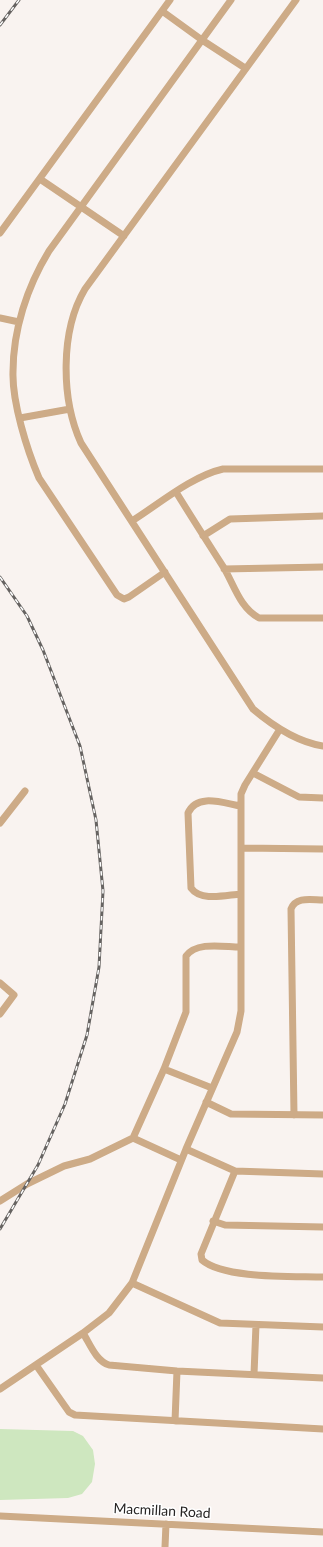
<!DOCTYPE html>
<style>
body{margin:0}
canvas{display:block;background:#f9f3f0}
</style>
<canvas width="323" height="1547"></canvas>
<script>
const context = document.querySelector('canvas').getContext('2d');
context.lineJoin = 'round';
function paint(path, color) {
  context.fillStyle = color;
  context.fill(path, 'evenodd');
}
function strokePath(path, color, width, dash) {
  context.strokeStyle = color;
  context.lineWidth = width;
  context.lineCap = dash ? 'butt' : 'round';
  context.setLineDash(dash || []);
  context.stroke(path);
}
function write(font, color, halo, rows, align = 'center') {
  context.font = font + ' Lato,sans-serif';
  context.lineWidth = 3;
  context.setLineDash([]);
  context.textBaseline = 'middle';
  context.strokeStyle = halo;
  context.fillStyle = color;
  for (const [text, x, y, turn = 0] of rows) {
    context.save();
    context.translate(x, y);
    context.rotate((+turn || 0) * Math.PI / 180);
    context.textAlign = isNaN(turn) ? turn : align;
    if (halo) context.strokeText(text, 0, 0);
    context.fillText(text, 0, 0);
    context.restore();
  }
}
paint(new Path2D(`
 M 0,1429 L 73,1431 L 83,1436 L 93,1450 L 95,1464 L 92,1482 L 82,1494 L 68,1498 L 0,1500 Z`), '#cee7bf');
strokePath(new Path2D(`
 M 296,0 L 85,289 C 60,331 61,399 81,443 L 253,709 C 273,726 297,742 323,746
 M 162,11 L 202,40 L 245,68
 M 40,179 L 124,236
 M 0,233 L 170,0
 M 0,318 L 19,322
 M 20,418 L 70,409
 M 176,492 C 192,518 208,543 224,568 C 234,585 240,608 259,618 L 323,618
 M 132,521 C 159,504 192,476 223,469 L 323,469
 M 203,536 L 230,519 L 323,516
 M 224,569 L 323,567
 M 165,572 L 129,597 L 124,599 L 117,595 L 39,478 C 27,450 12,402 13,372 C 13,330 27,287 49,251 L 231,0
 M 253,773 L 299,797 L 323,798
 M 240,806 C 223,803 197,793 188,813 L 191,888 C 201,902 226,895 241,894
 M 0,823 L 25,791
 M 242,848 L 323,849
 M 0,983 L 14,995 L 0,1014
 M 164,1069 L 212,1088
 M 206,1102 L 231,1114 L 323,1115
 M 294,1115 L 291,909 C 296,896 312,900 323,900
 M 186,1149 L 235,1171 L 323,1174
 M 181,1160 L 133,1138 L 164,1069 L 186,1012 L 186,956 C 197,941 224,947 240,947
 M 235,1171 L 201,1254 L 202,1260 C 224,1279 293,1276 323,1277
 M 0,1201 L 27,1184 L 64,1166 L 90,1159 L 133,1138
 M 213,1221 L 225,1225 L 323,1227
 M 132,1283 L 220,1323 L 323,1327
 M 83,1333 C 90,1344 96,1361 109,1365 L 177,1371 L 323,1378
 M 36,1365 L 69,1412 L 75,1415 L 323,1429
 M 254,1374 L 256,1325
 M 0,1389 L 83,1333 L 109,1313 L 132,1283 L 186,1149 L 237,1032 L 241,1011 L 241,794 L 245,785 L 280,729
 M 175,1421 L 177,1371
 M 0,1516 L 323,1532
 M 165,1547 L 166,1524`), '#cdab87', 7);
const rail = new Path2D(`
 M 0,25 L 19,0
 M 0,577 L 27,616 L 43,650 L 80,746 L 96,820 L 103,891 L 99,967 L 87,1035 L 65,1104 L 38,1165 L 0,1229`);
strokePath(rail, '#666361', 3);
strokePath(rail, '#fff', 1.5, [4.5]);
write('14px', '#272524', '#fff', [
 ["Macmillan Road",162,1511,3]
]);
</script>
